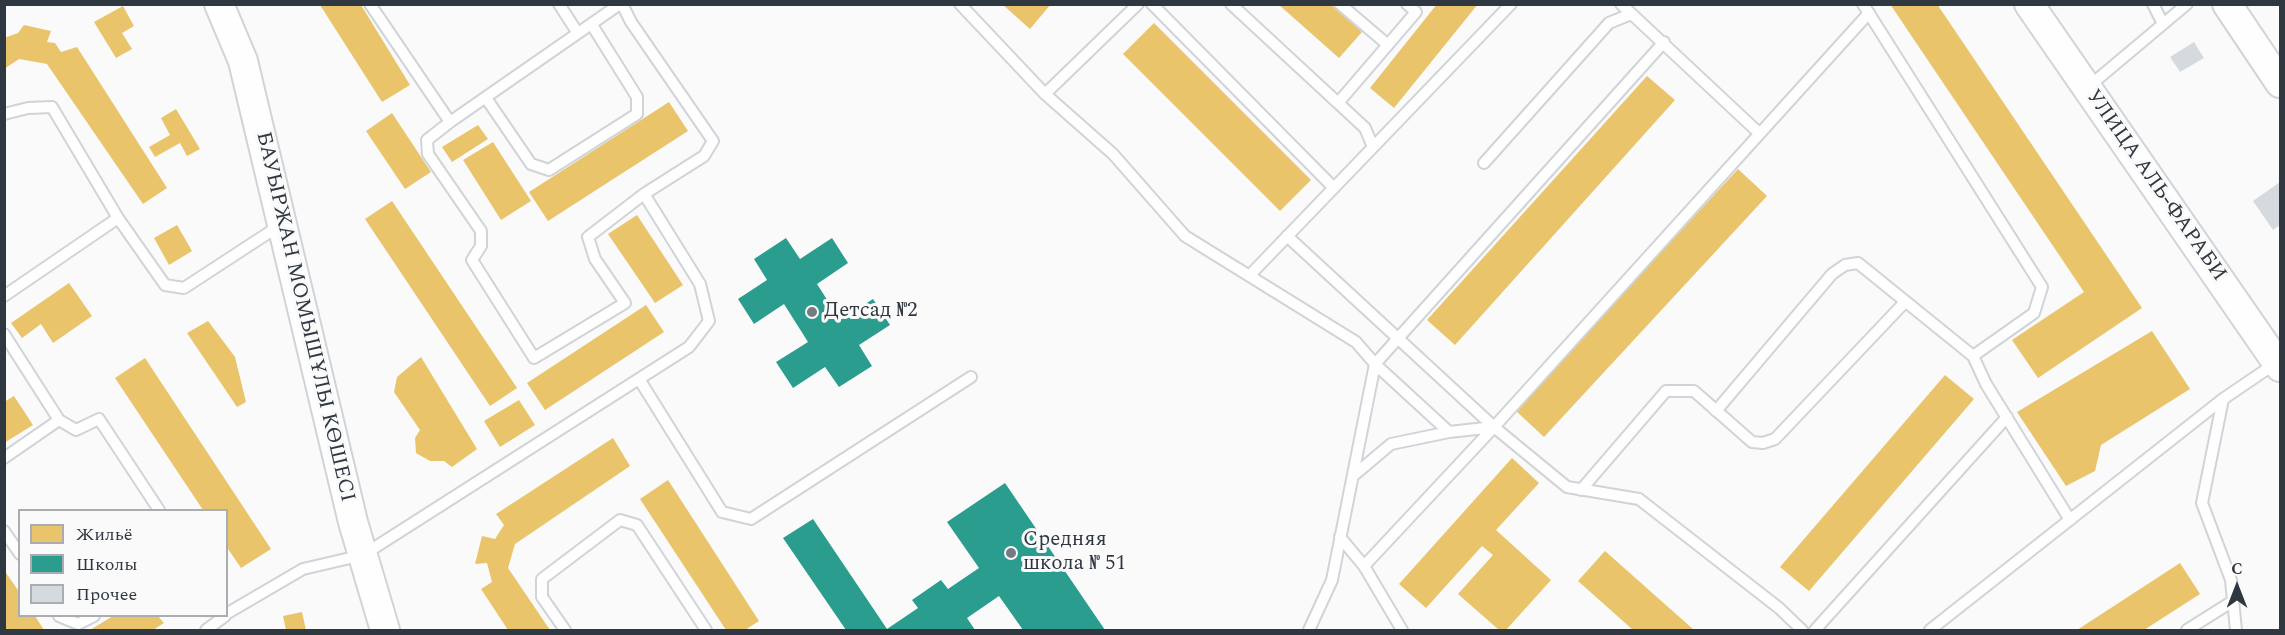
<!DOCTYPE html>
<meta charset="utf-8">
<style>
body{margin:0}
#map{position:relative;width:2285px;height:635px;overflow:hidden;background:#fafafa;font-family:Spectral,serif}
canvas{display:block}
.frame{position:absolute;inset:0;border:6px solid #2f3741;pointer-events:none}
.legend{position:absolute;left:18px;top:509px;width:210px;height:108px;box-sizing:border-box;background:#fafafa;border:2px solid #a9acb0;margin:0;padding:8px 10px;list-style:none;font-size:18px;color:#2f3741}
.legend li{display:flex;align-items:center;gap:12px;height:30px}
.legend b{width:30px;border:2px solid #a9acb0}
.north{position:absolute;left:2207px;top:557px;width:60px;height:60px;-webkit-text-stroke:4px #fafafa;paint-order:stroke;rotate:0deg;font-size:16px;font-weight:700;line-height:24px;text-align:center;color:#2f3741}
.north::after{content:'';display:block;margin:auto;width:21px;height:27px;background:#2f3741;clip-path:polygon(50% 0,100% 100%,50% 72%,0 100%)}
</style>
<div id="map">
<canvas width="2285" height="635"></canvas>
<div class="frame"></div>
<ul class="legend">
<li><b style="height:16px;background:#e9c46a"></b>Жильё</li>
<li><b style="height:16px;background:#2a9d8f"></b>Школы</li>
<li><b style="height:16px;background:#d4dadd"></b>Прочее</li>
</ul>
<div class="north">С</div>
</div>
<script>
const context = document.querySelector('canvas').getContext('2d');
context.lineJoin = 'round';
function paint(path, color) {
  context.fillStyle = color;
  context.fill(path, 'evenodd');
}
function strokePath(path, color, width, dash) {
  context.strokeStyle = color;
  context.lineWidth = width;
  context.lineCap = dash ? 'butt' : 'round';
  context.setLineDash(dash || []);
  context.stroke(path);
}
function write(font, color, halo, rows, align = 'center') {
  context.font = font + ' Spectral,serif';
  context.lineWidth = 6;
  context.setLineDash([]);
  context.textBaseline = 'middle';
  context.strokeStyle = halo;
  context.fillStyle = color;
  for (const [text, x, y, turn = 0] of rows) {
    context.save();
    context.translate(x, y);
    context.rotate((+turn || 0) * Math.PI / 180);
    context.textAlign = isNaN(turn) ? turn : align;
    if (halo) context.strokeText(text, 0, 0);
    context.fillText(text, 0, 0);
    context.restore();
  }
}
paint(new Path2D(`
 M 1002,4 L 1051,4 L 1030,29 Z
 M 1278,4 L 1330,4 L 1362,32 L 1339,58 Z
 M 1437,4 L 1478,4 L 1394,108 L 1370,88 Z
 M 1890,4 L 1937,4 L 2142,308 L 2038,378 L 2012,340 L 2084,292 Z
 M 320,5 L 361,5 L 410,85 L 382,102 Z
 M 123,6 L 134,26 L 122,33 L 132,49 L 116,58 L 94,22 Z
 M 1154,23 L 1311,180 L 1280,211 L 1123,54 Z
 M 24,25 L 51,31 L 47,42 L 55,43 L 61,52 L 77,47 L 167,188 L 143,204 L 47,64 L 19,59 L 4,69 L 4,38 L 18,33 Z
 M 1647,76 L 1675,100 L 1455,345 L 1427,320 Z
 M 669,102 L 688,131 L 548,221 L 529,192 Z
 M 176,109 L 200,149 L 187,156 L 180,143 L 155,157 L 149,147 L 170,135 L 161,118 Z
 M 392,113 L 431,172 L 405,189 L 366,131 Z
 M 478,125 L 488,139 L 452,162 L 442,147 Z
 M 493,142 L 531,201 L 501,220 L 463,160 Z
 M 1738,169 L 1767,196 L 1544,437 L 1515,410 Z
 M 392,201 L 517,388 L 490,406 L 365,219 Z
 M 637,215 L 683,285 L 655,303 L 608,234 Z
 M 177,225 L 192,251 L 169,265 L 154,238 Z
 M 69,283 L 92,316 L 53,343 L 41,324 L 22,338 L 11,323 Z
 M 646,305 L 664,332 L 545,410 L 527,383 Z
 M 208,321 L 235,357 L 246,402 L 237,407 L 187,333 Z
 M 2152,331 L 2190,389 L 2101,445 L 2095,471 L 2066,486 L 2017,412 Z
 M 421,357 L 477,449 L 452,467 L 444,461 L 430,461 L 416,453 L 415,438 L 420,430 L 394,392 L 397,377 Z
 M 145,358 L 271,549 L 241,568 L 226,546 L 226,510 L 203,510 L 115,378 Z
 M 1945,375 L 1974,399 L 1809,591 L 1780,567 Z
 M 14,396 L 33,425 L 4,443 L 4,402 Z
 M 519,400 L 535,425 L 500,447 L 484,421 Z
 M 613,438 L 630,466 L 515,544 L 508,568 L 550,630 L 508,630 L 481,589 L 492,582 L 487,563 L 475,564 L 482,536 L 495,539 L 504,525 L 496,514 Z
 M 1512,458 L 1539,483 L 1496,530 L 1551,580 L 1506,630 L 1499,630 L 1458,594 L 1493,555 L 1482,546 L 1426,608 L 1399,584 Z
 M 668,480 L 759,621 L 745,630 L 726,630 L 640,499 Z
 M 1605,551 L 1694,630 L 1633,630 L 1578,581 Z
 M 2180,563 L 2200,594 L 2144,630 L 2077,630 Z
 M 4,570 L 20,593 L 20,616 L 35,616 L 44,630 L 4,630 Z
 M 302,612 L 306,630 L 286,630 L 283,616 Z
 M 113,616 L 158,616 L 164,623 L 153,630 L 90,630 Z`), '#e9c46a');
paint(new Path2D(`
 M 786,238 L 800,259 L 832,238 L 848,263 L 817,284 L 840,320 L 873,299 L 890,325 L 859,345 L 872,366 L 839,387 L 825,367 L 793,388 L 776,362 L 808,342 L 784,304 L 754,324 L 738,299 L 767,280 L 754,259 Z
 M 1005,483 L 1105,630 L 1023,630 L 999,596 L 967,618 L 975,630 L 846,630 L 783,538 L 813,519 L 887,629 L 918,608 L 912,600 L 941,580 L 948,589 L 979,568 L 947,522 Z`), '#2a9d8f');
paint(new Path2D(`
 M 2194,42 L 2204,58 L 2180,72 L 2170,57 Z
 M 2280,182 L 2280,225 L 2273,230 L 2253,201 Z`), '#d4dadd');
const lane = new Path2D(`
 M 370,4 L 450,122
 M 559,4 L 577,32
 M 620,4 L 450,122 L 427,140 L 428,154 L 481,231 L 481,246 L 472,260 L 534,358 L 625,303 L 595,259 L 588,237 L 644,194
 M 960,4 L 1045,94 L 1113,154 L 1185,236 L 1356,342 L 1375,364 L 1449,432 L 1494,427 L 1567,487 L 1639,499 L 1779,608 L 1802,630
 M 1152,4 L 1334,188
 M 1231,4 L 1365,128 L 1373,147
 M 1340,4 L 1388,45
 M 1621,4 L 1759,133
 M 1863,4 L 2042,287 L 2034,313 L 1973,356 L 1986,384 L 2070,520
 M 2153,4 L 2163,24
 M 2087,88 L 2187,4
 M 1045,94 L 1138,4
 M 486,98 L 531,164 L 549,170 L 637,114 L 637,97 L 592,25
 M 1338,103 L 1416,12 L 1407,4
 M 4,114 L 28,108 L 52,107 L 118,218 L 165,285 L 184,288 L 279,226
 M 1484,163 L 1609,23 L 1631,14
 M 1287,236 L 1494,427
 M 1249,276 L 1511,4
 M 4,296 L 118,218
 M 4,334 L 59,420 L 76,430 L 99,419 L 159,510
 M 639,379 L 722,512 L 751,519 L 971,377
 M 2223,399 L 2202,503 L 2231,580 L 2236,630
 M 1716,411 L 1832,274 L 1845,265 L 1858,263 L 1973,356
 M 4,458 L 59,420
 M 1353,476 L 1391,444 L 1449,432
 M 1581,490 L 1666,391 L 1694,391 L 1752,442 L 1763,443 L 1775,439 L 1905,302
 M 4,531 L 20,554
 M 1340,537 L 1364,566 L 1402,630
 M 1364,566 L 1494,427 L 1869,13
 M 226,614 L 303,569 L 363,555 L 689,347 L 709,321 L 700,284 L 644,194 L 704,156 L 713,141 L 631,22 L 622,4
 M 59,616 L 78,624 L 94,616
 M 206,630 L 225,616
 M 565,630 L 542,597 L 542,579 L 620,520 L 637,525 L 706,630
 M 1309,630 L 1332,580 L 1375,364 L 1664,42
 M 1815,630 L 2007,417
 M 1930,630 L 2223,399 L 2276,363
 M 2187,630 L 2233,601`);
const secondary = new Path2D(`
 M 219,4 L 243,61 L 353,522 L 385,630
 M 2029,4 L 2280,367
 M 2227,4 L 2280,83`);
strokePath(lane, '#d0d4d8', 14);
strokePath(secondary, '#d0d4d8', 32);
strokePath(lane, '#fefefe', 10);
strokePath(secondary, '#fefefe', 28);
for (const [x, y, r, color] of [
 [812,312,6,"#767b82"],
 [1011,553,6,"#767b82"]
]) {
  const dot = new Path2D();
  dot.arc(x, y, r, 0, 2 * Math.PI);
  context.fillStyle = color;
  context.fill(dot);
  strokePath(dot, '#fafafa', 2);
}
write('21px', '#2f3741', '#fafafa', [
 ["УЛИЦА АЛЬ-ФАРАБИ",2155,186,55],
 ["БАУЫРЖАН МОМЫШҰЛЫ КӨШЕСІ",304,317,77]
]);
write('21px', '#2f3741', '#fafafa', [
 ["Детсад №2",824,312],
 ["Средняя",1023,541],
 ["школа № 51",1023,565]
], 'left');
</script>
